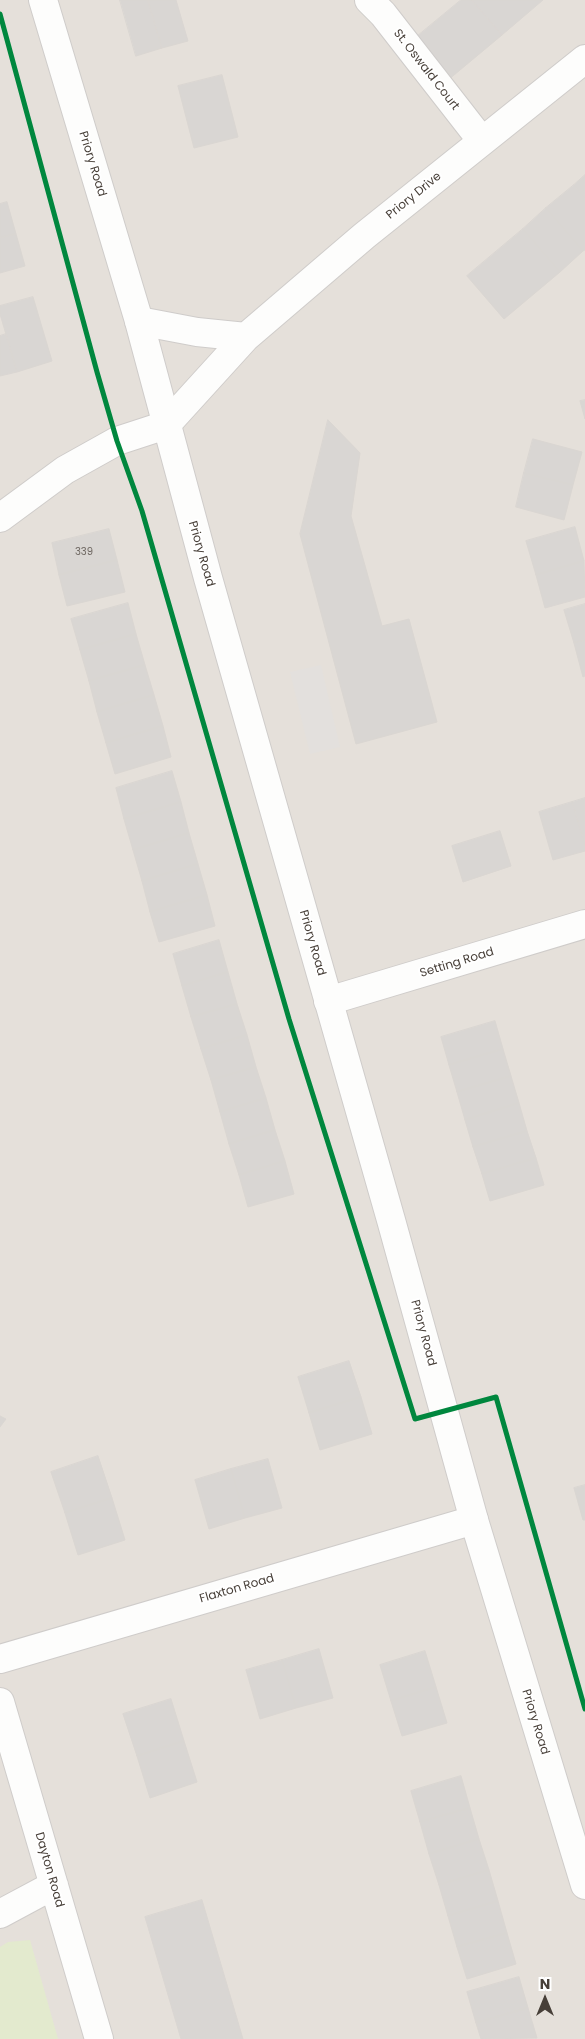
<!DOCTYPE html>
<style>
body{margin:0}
#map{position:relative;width:585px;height:2039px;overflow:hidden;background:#f2efec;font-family:Poppins,sans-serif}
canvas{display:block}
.north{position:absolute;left:520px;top:1974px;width:50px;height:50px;-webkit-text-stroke:4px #fff;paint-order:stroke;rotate:0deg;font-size:14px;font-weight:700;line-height:20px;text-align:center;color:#473f38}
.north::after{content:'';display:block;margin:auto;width:18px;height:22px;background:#473f38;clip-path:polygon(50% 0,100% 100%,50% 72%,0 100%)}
</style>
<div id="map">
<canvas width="585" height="2039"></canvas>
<div class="north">N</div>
</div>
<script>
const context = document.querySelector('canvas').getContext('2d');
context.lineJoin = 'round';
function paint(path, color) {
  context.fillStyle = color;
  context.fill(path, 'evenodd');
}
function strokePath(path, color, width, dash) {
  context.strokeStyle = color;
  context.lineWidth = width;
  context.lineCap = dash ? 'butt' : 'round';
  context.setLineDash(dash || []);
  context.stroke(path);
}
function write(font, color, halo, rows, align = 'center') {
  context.font = font + ' Poppins,sans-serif';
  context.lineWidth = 4;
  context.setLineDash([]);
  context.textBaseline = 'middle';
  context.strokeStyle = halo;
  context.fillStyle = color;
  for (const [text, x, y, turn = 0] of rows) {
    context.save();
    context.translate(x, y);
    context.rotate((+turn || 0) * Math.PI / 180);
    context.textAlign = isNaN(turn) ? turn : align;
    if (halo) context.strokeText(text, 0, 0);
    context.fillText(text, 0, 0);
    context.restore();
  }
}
paint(new Path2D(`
 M 0,0 L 585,0 L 585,2039 L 0,2039 Z`), '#e5e0da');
paint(new Path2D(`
 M 30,1940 L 58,2039 L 0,2039 L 0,1947 L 8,1942 Z`), '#e3eace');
paint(new Path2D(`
 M 321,665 L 340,747 L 310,754 L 290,672 Z`), '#e3e0dd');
const building = new Path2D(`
 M 120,0 L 148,0 L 162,48 L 136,56 Z
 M 148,0 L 176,0 L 188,41 L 162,48 Z
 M 461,0 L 472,0 L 502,35 L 448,80 L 414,39 Z
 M 472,0 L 543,0 L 502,35 Z
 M 222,75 L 238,137 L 194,148 L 178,86 Z
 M 585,175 L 585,198 L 574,185 Z
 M 574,185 L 585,198 L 585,250 L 583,251 L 546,208 Z
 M 7,202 L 16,234 L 0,238 L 0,204 Z
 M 546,208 L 583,251 L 560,272 L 523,229 Z
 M 523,229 L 560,272 L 504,319 L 467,276 Z
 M 16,234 L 25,266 L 0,273 L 0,238 Z
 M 33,297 L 52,361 L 17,372 L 0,314 L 0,306 Z
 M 6,334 L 17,372 L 0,376 L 0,336 Z
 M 585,400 L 585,419 L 580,401 Z
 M 328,420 L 360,453 L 351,516 L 382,626 L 409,619 L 437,722 L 356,744 L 300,534 Z
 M 533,439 L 582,452 L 573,485 L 524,473 Z
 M 524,473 L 573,485 L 564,520 L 516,507 Z
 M 575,527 L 584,561 L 536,575 L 526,541 Z
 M 109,529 L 117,560 L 59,575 L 52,543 Z
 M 117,560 L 125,592 L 67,606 L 59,575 Z
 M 584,561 L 585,597 L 545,608 L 536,575 Z
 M 128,603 L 136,634 L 80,650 L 71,619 Z
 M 585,604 L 585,640 L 574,643 L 564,610 Z
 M 136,634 L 145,665 L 89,681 L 80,650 Z
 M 585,640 L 585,676 L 583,677 L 574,643 Z
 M 145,665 L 154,695 L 97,712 L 89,681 Z
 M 154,695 L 163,726 L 106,743 L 97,712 Z
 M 163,726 L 171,757 L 115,774 L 106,743 Z
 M 172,771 L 181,802 L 124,819 L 116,788 Z
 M 585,798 L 585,845 L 572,802 Z
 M 181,802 L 189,833 L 133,850 L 124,819 Z
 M 572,802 L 585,845 L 585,851 L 553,860 L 539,812 Z
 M 500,831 L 511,866 L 463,882 L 452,846 Z
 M 189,833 L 198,864 L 142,881 L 133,850 Z
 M 198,864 L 207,895 L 150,912 L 142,881 Z
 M 207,895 L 215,926 L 159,942 L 150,912 Z
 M 219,940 L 228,972 L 182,986 L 173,954 Z
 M 228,972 L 237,1004 L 191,1017 L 182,986 Z
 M 237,1004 L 247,1035 L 201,1049 L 191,1017 Z
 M 495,1021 L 503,1049 L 449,1065 L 441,1037 Z
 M 247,1035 L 256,1067 L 211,1080 L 201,1049 Z
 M 503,1049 L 511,1076 L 457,1092 L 449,1065 Z
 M 256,1067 L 266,1098 L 220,1112 L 211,1080 Z
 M 511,1076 L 519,1103 L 465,1120 L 457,1092 Z
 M 266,1098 L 275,1130 L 229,1144 L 220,1112 Z
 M 519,1103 L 527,1131 L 473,1147 L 465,1120 Z
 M 275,1130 L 285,1161 L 239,1175 L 229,1144 Z
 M 527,1131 L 536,1158 L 482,1174 L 473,1147 Z
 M 536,1158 L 544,1185 L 490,1201 L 482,1174 Z
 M 285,1161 L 294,1194 L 248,1207 L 239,1175 Z
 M 349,1361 L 361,1397 L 309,1413 L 298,1377 Z
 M 361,1397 L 372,1434 L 320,1450 L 309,1413 Z
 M 0,1416 L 6,1419 L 0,1427 Z
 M 98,1456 L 112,1498 L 65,1513 L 51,1472 Z
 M 268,1459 L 282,1508 L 245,1518 L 231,1469 Z
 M 231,1469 L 245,1518 L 209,1529 L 195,1480 Z
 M 585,1485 L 585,1520 L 583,1520 L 574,1488 Z
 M 112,1498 L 125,1540 L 78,1555 L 65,1513 Z
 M 319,1649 L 333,1698 L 296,1708 L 282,1660 Z
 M 425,1651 L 436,1687 L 391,1701 L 380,1665 Z
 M 282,1660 L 296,1708 L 260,1719 L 246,1670 Z
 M 436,1687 L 447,1723 L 402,1736 L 391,1701 Z
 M 171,1699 L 184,1741 L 137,1756 L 123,1714 Z
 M 184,1741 L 197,1782 L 150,1798 L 137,1756 Z
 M 461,1776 L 470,1808 L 420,1822 L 411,1791 Z
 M 470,1808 L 479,1839 L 429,1854 L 420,1822 Z
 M 479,1839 L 489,1870 L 439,1885 L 429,1854 Z
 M 489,1870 L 498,1901 L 448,1916 L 439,1885 Z
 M 202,1900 L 243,2039 L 181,2039 L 145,1917 Z
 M 498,1901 L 507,1933 L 457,1947 L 448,1916 Z
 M 507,1933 L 516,1964 L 467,1979 L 457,1947 Z
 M 519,1977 L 528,2008 L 476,2023 L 467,1992 Z
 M 528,2008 L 537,2038 L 481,2039 L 476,2023 Z`);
paint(building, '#d9d6d3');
strokePath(building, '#dad6d2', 1);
const minor = new Path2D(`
 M 369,0 L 383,14 L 482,141
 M 139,321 L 197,332 L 246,337
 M 0,518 L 65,470 L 117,441 L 166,425 L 246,337 L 364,236 L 585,59
 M 328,1001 L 585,924
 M 0,1659 L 474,1520
 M 0,1702 L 99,2039
 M 0,1914 L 54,1885`);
const tertiary = new Path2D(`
 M 43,0 L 139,321 L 208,578 L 391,1220 L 474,1520 L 585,1885`);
strokePath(minor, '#cfccca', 30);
strokePath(tertiary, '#cfccca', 30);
strokePath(minor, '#fdfdfc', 28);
strokePath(tertiary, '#fdfdfc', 28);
strokePath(new Path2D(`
 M 0,14 L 97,372 L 117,441 L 142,511 L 289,1019 L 415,1419 L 496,1397 L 585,1709`), '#00873e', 5);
write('10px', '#6d6660', null, [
 ["339",84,552]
]);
write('12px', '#473f38', '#fff', [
 ["St. Oswald Court",426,70,52],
 ["Priory Road",92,164,73],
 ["Priory Drive",414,196,-39],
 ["Priory Road",201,554,74],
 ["Priory Road",312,943,74],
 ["Setting Road",457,963,-17],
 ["Priory Road",423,1333,75],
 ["Flaxton Road",237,1589,-16],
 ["Priory Road",535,1722,73],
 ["Dayton Road",49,1870,74]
]);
</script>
